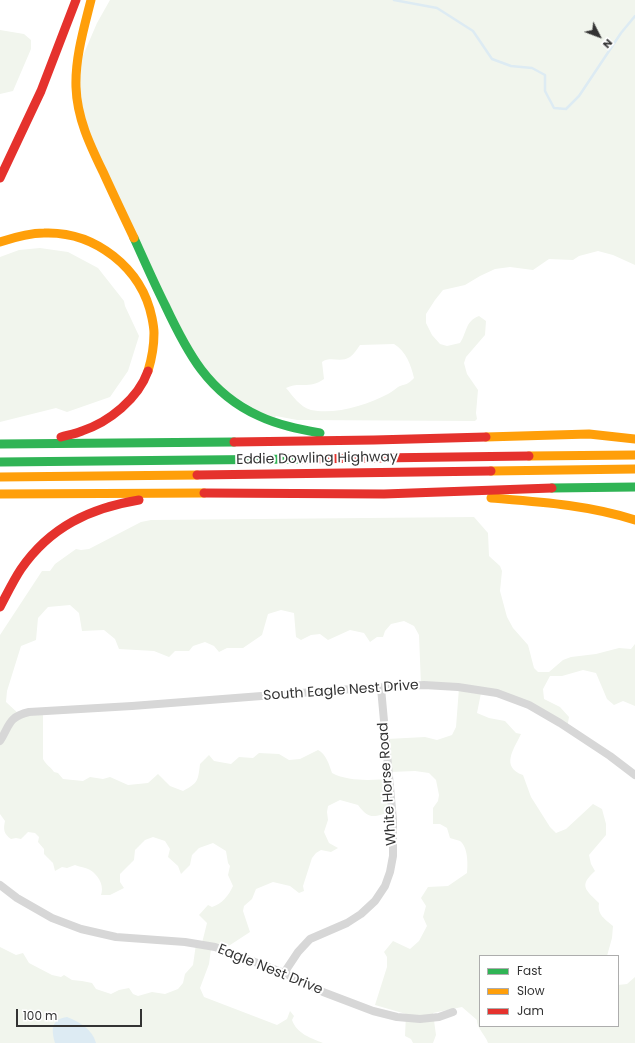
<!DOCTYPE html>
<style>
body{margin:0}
#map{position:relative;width:635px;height:1043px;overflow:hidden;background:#fff;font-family:Poppins,sans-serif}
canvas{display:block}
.legend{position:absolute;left:479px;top:955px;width:140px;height:72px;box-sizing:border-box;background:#fff;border:1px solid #adadad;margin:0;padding:5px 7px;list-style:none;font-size:12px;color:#333}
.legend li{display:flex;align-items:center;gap:8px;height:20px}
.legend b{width:20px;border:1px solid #adadad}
.north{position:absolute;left:579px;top:16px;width:40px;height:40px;-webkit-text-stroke:3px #fff;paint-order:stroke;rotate:132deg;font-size:11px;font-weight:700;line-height:16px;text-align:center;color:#333}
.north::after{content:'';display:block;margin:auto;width:14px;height:18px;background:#333;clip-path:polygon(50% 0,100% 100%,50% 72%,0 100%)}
.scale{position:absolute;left:16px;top:1009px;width:126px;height:18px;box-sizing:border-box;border:2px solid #333;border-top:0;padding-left:5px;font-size:12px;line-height:14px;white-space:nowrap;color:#333;-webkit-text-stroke:3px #fff;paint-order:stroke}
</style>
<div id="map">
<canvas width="635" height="1043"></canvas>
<ul class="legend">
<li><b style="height:5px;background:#30b455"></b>Fast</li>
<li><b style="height:5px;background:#ff9f0a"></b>Slow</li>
<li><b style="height:5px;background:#e5322d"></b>Jam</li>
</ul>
<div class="north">N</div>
<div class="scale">100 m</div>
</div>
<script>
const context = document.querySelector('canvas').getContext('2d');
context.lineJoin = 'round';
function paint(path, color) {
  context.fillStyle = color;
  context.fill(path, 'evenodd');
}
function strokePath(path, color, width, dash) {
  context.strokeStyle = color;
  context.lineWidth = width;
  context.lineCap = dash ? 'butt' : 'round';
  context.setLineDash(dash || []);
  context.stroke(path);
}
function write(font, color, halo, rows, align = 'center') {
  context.font = font + ' Poppins,sans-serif';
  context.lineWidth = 4;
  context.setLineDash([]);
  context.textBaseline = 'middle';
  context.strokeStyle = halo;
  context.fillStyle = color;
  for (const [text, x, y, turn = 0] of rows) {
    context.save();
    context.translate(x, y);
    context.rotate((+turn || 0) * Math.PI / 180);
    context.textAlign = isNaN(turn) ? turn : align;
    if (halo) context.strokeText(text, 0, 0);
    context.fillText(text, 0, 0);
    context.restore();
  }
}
paint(new Path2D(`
 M 110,0 L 635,0 L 635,265 L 613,255 L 598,251 L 579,256 L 573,260 L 549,259 L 533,270 L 510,267 L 495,269 L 480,276 L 465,285 L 443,290 L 435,300 L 426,314 L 426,323 L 432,335 L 440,344 L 447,346 L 460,343 C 467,333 465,321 479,316 L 486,321 L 485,335 L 466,357 L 464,363 L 467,374 L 478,390 L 476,413 L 477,419 L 475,421 L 297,420 L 276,416 L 273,420 L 207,380 L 82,129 L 76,72 L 97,23 ZM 394,344 C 406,351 411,365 414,378 C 406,386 407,383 398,387 C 395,389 392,392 388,394 C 367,405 335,415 311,410 C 300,407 293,396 286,388 C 299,381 309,390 324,379 L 322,362 C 330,356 341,363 350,357 C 354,354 357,349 360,345 Z
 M 0,30 L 24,34 L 31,40 L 31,49 L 13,91 L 0,94 Z
 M 40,248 L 68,252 L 98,268 L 124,301 L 125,306 L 139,336 L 128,371 L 110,397 L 67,412 L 56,408 L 0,422 L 0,257 L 19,250 Z
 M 474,517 L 488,533 L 489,556 L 500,566 L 502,571 L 500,591 L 507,617 L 513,628 L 528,645 L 534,668 L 538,672 L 549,672 L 563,660 L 571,657 L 596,654 L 619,648 L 631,649 L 635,644 L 635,706 L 623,701 L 614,705 L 607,699 L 596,673 L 583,670 L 562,676 L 550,676 L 543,689 L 544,699 L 560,707 L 569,717 L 567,728 L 531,705 L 481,693 L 477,713 L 489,718 L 505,721 L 516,733 L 521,734 C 514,749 500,767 523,775 L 531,797 L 550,827 L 556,833 L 566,829 L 593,804 L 602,809 L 606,824 L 606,835 L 589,855 L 591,864 L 595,871 C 578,886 586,890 599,903 C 597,915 605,919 613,926 L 612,938 L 607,956 L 480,956 L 480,1026 L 618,1026 L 618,985 L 627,984 L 635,977 L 635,1043 L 488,1043 C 485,1034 477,1029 477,1020 L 462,1007 L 433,1013 L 436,1035 L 433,1043 L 413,1043 L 411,1039 L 405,1036 L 406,1014 L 375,1005 L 387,967 L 387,957 L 384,952 L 393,941 L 410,949 L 419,941 L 427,926 L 423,917 L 426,906 L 421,898 L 428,887 L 448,886 L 467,873 C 468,864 468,847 460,841 C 457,840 453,839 450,838 L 447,828 L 440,824 L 433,824 L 433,808 L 438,801 L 439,795 L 436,780 L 429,773 L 415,771 L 390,772 L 387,739 L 425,737 L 437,740 L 452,735 L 456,727 L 459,688 L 421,685 L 419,635 L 414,626 L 404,621 L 391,624 L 385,631 L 383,637 L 377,637 L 370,642 L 364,633 L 350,630 L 328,640 L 320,634 L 311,635 L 301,640 L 296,637 L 294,613 L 281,610 L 268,614 L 262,635 L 243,648 L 227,648 L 219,652 L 214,646 L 205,642 L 193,646 L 189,651 L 175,651 L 169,657 L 154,651 L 119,649 L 115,639 L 104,630 L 82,631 L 79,613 L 70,605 L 48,607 L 38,618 L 36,640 L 21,646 L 7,691 L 6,702 L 20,715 L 43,712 L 43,759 C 46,765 51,767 54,772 L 58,773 L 63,779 L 83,781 L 90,777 L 103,779 L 110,777 L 128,785 L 148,783 L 158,774 L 170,786 L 183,791 C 198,783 198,781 200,764 L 209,755 L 214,761 L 231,764 L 239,757 L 253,758 L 259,753 L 279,754 L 289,760 L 300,759 L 318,750 C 326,754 329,764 332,773 C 349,782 372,780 390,779 L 392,812 C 374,816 370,821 358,805 L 340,800 L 328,806 L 327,812 L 328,820 L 324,832 L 329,843 L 338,848 L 331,852 L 321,850 L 316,853 L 312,858 L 303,886 L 304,891 L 299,893 L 290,886 L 273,882 L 256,889 L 252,899 L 244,906 L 243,911 L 250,932 L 224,949 L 211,949 L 209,964 L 200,988 L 204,997 L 277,1025 L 287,1019 L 290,1011 L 294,1016 L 292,1020 C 297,1034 311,1038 323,1043 L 0,1043 L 0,947 L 16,955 L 23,953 L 29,963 L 52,975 L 61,977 L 64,975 L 72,980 L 82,981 L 92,983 L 96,989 L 111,994 L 119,990 L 129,988 L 133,994 L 138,996 L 152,992 L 165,994 L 178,989 L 183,983 L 185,974 L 193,965 L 196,944 L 202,943 L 207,923 L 199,915 L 208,905 L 212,907 C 222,904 229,895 233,886 L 228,875 L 230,866 L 228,863 L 226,851 L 213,843 L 199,848 L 192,855 L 190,865 L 181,874 L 178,866 L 168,857 L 170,849 L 165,841 L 153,837 L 145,840 L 135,850 L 134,860 L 120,874 L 120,882 L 124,888 L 110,895 L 101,895 C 104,887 100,878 93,872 C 89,868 80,867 75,865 L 67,868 L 62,867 L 55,871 L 53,863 L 44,854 L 44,849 L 38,842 L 39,837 L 35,833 L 28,832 L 21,839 L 16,838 L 11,839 C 4,834 3,830 5,821 L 0,814 L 0,635 L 42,571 L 50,571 L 55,564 L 76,549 L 81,550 L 89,549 L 141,522 L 151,520 Z`), '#f1f5ed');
paint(new Path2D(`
 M 67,1017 C 80,1022 92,1029 96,1043 L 55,1043 C 51,1030 51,1019 67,1017 Z`), '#ddebf3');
strokePath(new Path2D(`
 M 394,0 L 437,8 L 473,31 L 492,59 L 511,66 L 532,68 L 545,75 L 545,91 L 554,108 L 566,109 L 579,96 L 621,33 L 635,16`), '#ddebf3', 2.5);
strokePath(new Path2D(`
 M 0,741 C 10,725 8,717 29,712 L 132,706 L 352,689 L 424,685 L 458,687 L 497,693 L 529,705 L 560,723 L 610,756 L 635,775
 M 0,885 L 17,898 L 52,918 L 81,929 L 116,937 L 185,942 L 215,947 L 284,973 L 323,992 L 373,1011 L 397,1017 L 420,1019 L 439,1017 L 453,1012
 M 284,973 L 298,952 L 310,939 L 347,923 L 361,914 L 375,901 L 385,886 L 390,872 L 393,856 L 393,820 L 381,688`), '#d7d7d7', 8);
strokePath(new Path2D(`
 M 134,238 C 144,260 154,283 165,305 C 187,352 208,393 259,416 C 278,425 299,429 320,433
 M 0,444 L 234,442
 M 0,462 L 301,459
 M 552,488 L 635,487`), '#30b455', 9);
strokePath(new Path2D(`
 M 91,0 C 84,28 75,58 76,87 C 77,119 91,147 104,174 C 114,196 124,217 134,238
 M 0,242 C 15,237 29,233 44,233 C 95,231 142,268 152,318 C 153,323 154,328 154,333 C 154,346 152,358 148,371
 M 486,437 L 589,434 L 635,439
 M 529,456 L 635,455
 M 491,471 L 635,469
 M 0,477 L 197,475
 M 0,494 L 204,493
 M 491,498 C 540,502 588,505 635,520`), '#ff9f0a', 9);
strokePath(new Path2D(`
 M 0,178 L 41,91 L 76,0
 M 61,437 C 68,435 75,434 82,431 C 109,422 138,399 148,371
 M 234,442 L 374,440 L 486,437
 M 301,459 L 529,456
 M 197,475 L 491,471
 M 204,493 L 384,494 L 552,488
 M 0,607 C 7,594 13,581 21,569 C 50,527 90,508 139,500`), '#e5322d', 9);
write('14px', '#333', '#fff', [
 ["Eddie Dowling Highway",317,459,-1],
 ["South Eagle Nest Drive",341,691,-4],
 ["White Horse Road",388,784,-94],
 ["Eagle Nest Drive",270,970,22]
]);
</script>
